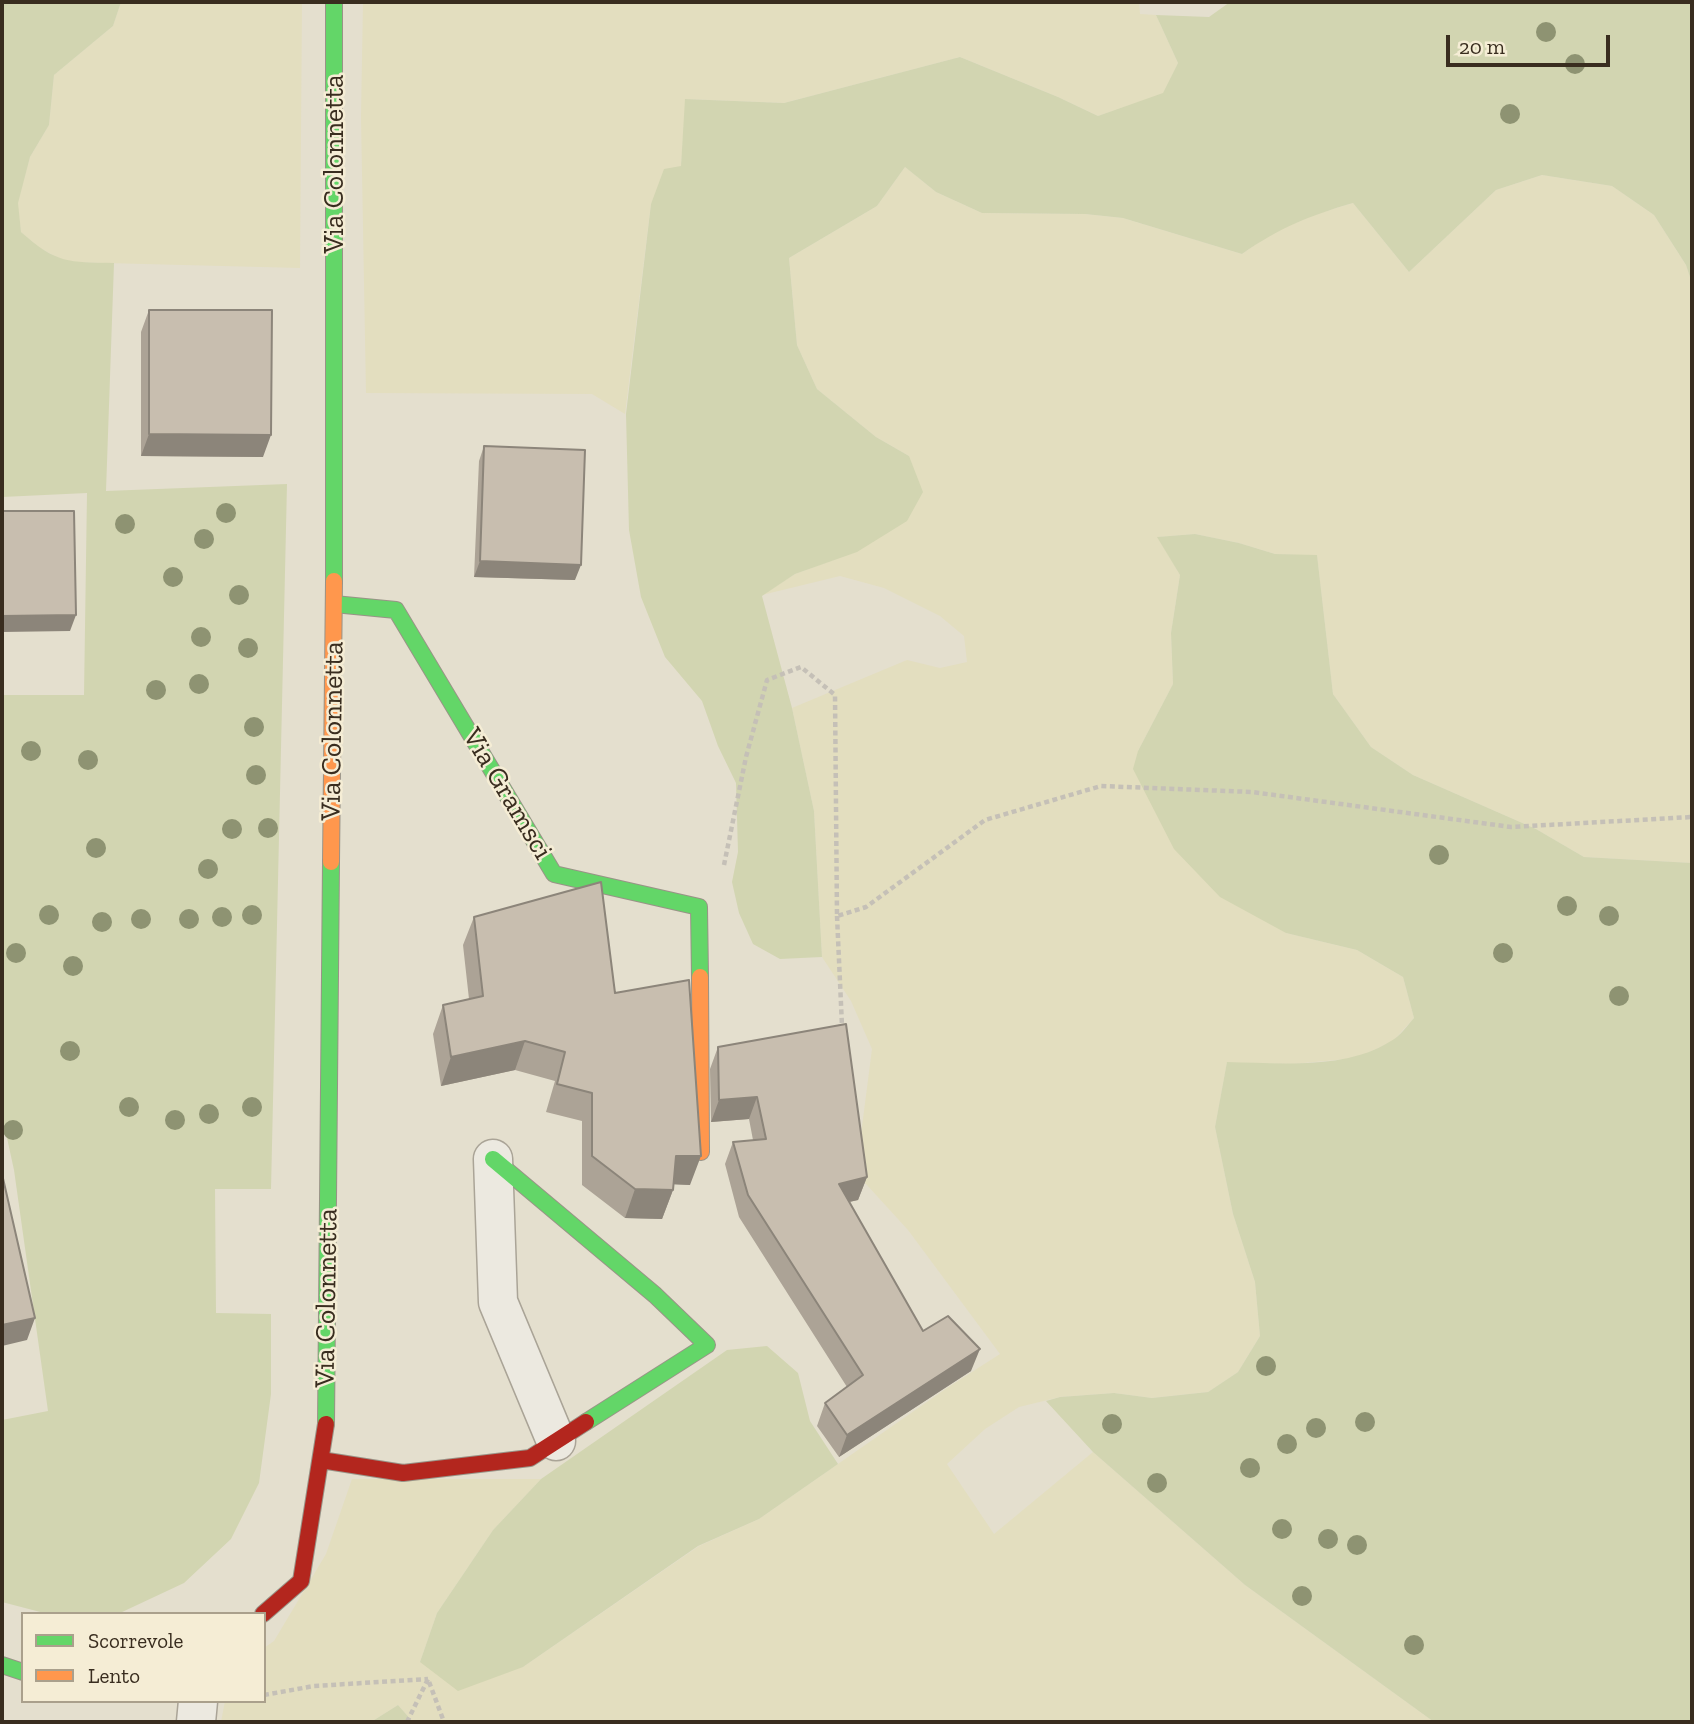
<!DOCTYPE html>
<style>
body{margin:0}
#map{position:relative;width:1694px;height:1724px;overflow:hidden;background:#e4dfce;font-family:"Zilla Slab",serif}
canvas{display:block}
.frame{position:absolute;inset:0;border:4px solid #392d1f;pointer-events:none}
.legend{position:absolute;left:21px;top:1612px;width:245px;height:91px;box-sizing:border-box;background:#f5edd5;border:2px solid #aaa08c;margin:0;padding:9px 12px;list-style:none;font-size:21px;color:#392d1f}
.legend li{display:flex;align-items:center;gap:14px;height:35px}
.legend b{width:35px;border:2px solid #aaa08c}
.scale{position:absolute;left:1446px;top:35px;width:164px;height:32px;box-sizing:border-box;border:4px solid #392d1f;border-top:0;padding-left:9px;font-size:21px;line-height:24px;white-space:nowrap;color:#392d1f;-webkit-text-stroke:5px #f5edd5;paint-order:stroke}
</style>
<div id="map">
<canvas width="1694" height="1724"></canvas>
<div class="frame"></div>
<ul class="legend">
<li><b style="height:9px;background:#63d668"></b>Scorrevole</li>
<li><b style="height:9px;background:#ff974d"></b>Lento</li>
</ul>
<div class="scale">20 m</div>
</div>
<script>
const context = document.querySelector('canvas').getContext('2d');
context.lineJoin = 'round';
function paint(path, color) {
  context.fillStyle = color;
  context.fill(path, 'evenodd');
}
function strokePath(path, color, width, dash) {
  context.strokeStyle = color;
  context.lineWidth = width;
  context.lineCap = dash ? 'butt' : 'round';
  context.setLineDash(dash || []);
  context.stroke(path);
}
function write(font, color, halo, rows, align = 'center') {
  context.font = font + ' "Zilla Slab",serif';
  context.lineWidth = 5;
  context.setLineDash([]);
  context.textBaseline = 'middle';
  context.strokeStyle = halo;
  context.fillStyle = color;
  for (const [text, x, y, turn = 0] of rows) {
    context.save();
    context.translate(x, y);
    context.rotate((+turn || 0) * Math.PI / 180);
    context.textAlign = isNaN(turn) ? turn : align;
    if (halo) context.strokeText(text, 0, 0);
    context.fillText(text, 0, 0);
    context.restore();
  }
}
paint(new Path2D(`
 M 121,2 L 302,2 L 300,268 L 66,262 L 38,247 L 21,232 L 17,203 L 30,157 L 49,125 L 54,75 L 113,26 Z
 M 363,2 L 1139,2 L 1140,14 L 1156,15 L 1178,63 L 1163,94 L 1098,116 L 1058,97 L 960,57 L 784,103 L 686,99 L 681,166 L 651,204 L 625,414 L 592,394 L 366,393 L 361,117 Z
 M 905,167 L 936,192 L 982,213 L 1085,214 L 1123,218 L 1242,254 L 1272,233 L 1310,216 L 1353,203 L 1409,272 L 1496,190 L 1542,175 L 1612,186 L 1654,215 L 1686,265 L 1692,283 L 1692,863 L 1584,857 L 1536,829 L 1413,775 L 1371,747 L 1333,694 L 1317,556 L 1275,554 L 1239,543 L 1195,534 L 1158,537 L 1180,575 L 1171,633 L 1173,684 L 1138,751 L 1286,933 L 1357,950 L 1403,977 L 1414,1018 L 1393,1041 L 1357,1058 L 1293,1064 L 1227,1063 L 1215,1127 L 1233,1214 L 1255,1282 L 1260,1336 L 1238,1372 L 1208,1392 L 1152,1398 L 1114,1393 L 1060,1397 L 1019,1407 L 985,1429 L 947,1464 L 994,1534 L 1093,1452 L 1245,1585 L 1434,1722 L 413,1722 L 398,1705 L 371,1722 L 221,1722 L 225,1701 L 264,1701 L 264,1648 L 274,1641 L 326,1554 L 352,1479 L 541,1479 L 493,1530 L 437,1613 L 420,1662 L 523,1667 L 699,1546 L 759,1519 L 947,1388 L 1000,1354 L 908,1230 L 856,1173 L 872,1049 L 851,1001 L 822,957 L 814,811 L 792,708 L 907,660 L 940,668 L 967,662 L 964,636 L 940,616 L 884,588 L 840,576 L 762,595 L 795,574 L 857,551 L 909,456 L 876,437 L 817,389 L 797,345 L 789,258 L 877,206 Z`), '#e3debf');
paint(new Path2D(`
 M 2,2 L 121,2 L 113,26 L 54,75 L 49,125 L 30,157 L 18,203 L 21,232 C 57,264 68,262 114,263 L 106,491 L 287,484 L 271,1189 L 215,1189 L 216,1313 L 271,1314 L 271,1394 L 259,1483 L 231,1539 L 184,1583 L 120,1613 L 48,1614 L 2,1602 L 2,1420 L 48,1411 L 14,1170 L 2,1115 L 2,695 L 84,695 L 87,493 L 2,497 Z
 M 1230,2 L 1692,2 L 1692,283 L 1686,265 L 1654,215 L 1612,186 L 1542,175 L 1496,190 L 1409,272 L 1353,203 C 1311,215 1279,228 1242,254 L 1123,218 L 1085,214 L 982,213 L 936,192 L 905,167 L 877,206 L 789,258 L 797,345 L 817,389 L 876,437 L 909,456 L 923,492 L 907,521 L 857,552 L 795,574 L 762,596 L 792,708 L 814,811 L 822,957 L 780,959 L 753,944 L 739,913 L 732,882 L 738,852 L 736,783 L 718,746 L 702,701 L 665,657 L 641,597 L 629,530 L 626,414 L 651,204 L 664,169 L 681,166 L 685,99 L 784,103 L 960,57 L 1058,97 L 1098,116 L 1163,93 L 1178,63 L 1156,15 L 1209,17 Z
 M 1195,534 L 1239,543 L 1275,554 L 1317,555 L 1333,694 L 1371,747 L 1413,775 L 1536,829 L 1584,857 L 1692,863 L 1692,1722 L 1434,1722 L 1245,1585 L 1093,1452 L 1046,1401 L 1060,1397 L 1114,1393 L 1152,1398 L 1208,1392 L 1238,1372 L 1260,1336 L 1255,1282 L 1233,1214 L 1215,1127 L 1227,1062 C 1279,1063 1346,1070 1391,1041 C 1400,1036 1407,1026 1414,1018 L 1403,977 L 1357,950 L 1286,933 L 1220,897 L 1174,849 L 1133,769 L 1138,751 L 1173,684 L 1171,633 L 1180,575 L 1157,537 Z
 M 767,1346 L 798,1373 L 810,1421 L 838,1464 L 759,1519 L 698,1546 L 523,1667 L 458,1691 L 420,1662 L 437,1613 L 464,1573 L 493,1530 L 541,1479 L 727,1350 Z
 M 398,1705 L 413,1722 L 371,1722 Z`), '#d2d5b1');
const street = new Path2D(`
 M 493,1159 L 498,1302 L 556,1441
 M 196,1722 L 198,1701`);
const fast = new Path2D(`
 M 334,2 L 334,581
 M 334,604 L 396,610 L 554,874 L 699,907 L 700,977
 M 493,1159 L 655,1295 L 707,1345 L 586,1422
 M 326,1424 L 331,862
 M 2,1665 L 23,1672`);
const slow = new Path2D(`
 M 331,862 L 334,581
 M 700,977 L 701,1152`);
const jam = new Path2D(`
 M 321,1460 L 403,1473 L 530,1458 L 586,1422
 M 263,1614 L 301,1581 L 326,1424`);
strokePath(street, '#aaa497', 41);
strokePath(fast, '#999387', 18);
strokePath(slow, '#999387', 18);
strokePath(jam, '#999387', 18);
strokePath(new Path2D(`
 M 724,865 L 746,757 L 767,680 L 801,667 L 835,695 L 837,916 L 866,907 L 985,820 L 1101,786 L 1252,792 L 1511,827 L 1692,817
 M 837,916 L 842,1026
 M 264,1695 L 314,1686 L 428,1679
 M 407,1722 L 428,1679 L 444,1722`), '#c5c0b7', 4.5, [5, 3.5]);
strokePath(street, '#ece9e0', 38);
strokePath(fast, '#63d668', 16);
strokePath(slow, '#ff974d', 16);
strokePath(jam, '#b3261e', 16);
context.fillStyle = '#8e9372';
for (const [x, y] of [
 [1546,32],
 [1575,64],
 [1510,114],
 [226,513],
 [125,524],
 [204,539],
 [173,577],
 [239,595],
 [201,637],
 [248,648],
 [199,684],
 [156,690],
 [254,727],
 [31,751],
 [88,760],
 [256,775],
 [268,828],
 [232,829],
 [96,848],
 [1439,855],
 [208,869],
 [1567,906],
 [49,915],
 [252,915],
 [1609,916],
 [222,917],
 [141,919],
 [189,919],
 [102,922],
 [16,953],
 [1503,953],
 [73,966],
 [1619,996],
 [70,1051],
 [129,1107],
 [252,1107],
 [209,1114],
 [175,1120],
 [13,1130],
 [1266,1366],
 [1365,1422],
 [1112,1424],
 [1316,1428],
 [1287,1444],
 [1250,1468],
 [1157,1483],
 [1282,1529],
 [1328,1539],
 [1357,1545],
 [1302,1596],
 [1414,1645]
]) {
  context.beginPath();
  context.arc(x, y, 10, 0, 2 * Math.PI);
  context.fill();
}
paint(new Path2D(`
 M 149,310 L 263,457 L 141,456 L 141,332 Z
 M 484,446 L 575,580 L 474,577 L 479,461 Z
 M 474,917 L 615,993 L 690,1185 L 673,1184 L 673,1190 L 662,1219 L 625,1218 L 582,1185 L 582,1121 L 546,1112 L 555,1081 L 515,1070 L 441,1086 L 433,1034 L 443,1005 L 469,999 L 463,945 Z
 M 718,1047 L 867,1177 L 858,1200 L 849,1202 L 923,1331 L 971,1371 L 839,1457 L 817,1426 L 825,1403 L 847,1387 L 739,1217 L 725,1164 L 733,1142 L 753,1140 L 749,1119 L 711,1122 L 710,1069 Z`), '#aca396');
paint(new Path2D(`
 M 149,434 L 271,435 L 263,457 L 141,456 Z
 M 480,561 L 581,565 L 575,580 L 474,577 Z
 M 76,615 L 70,631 L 2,632 L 2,616 Z
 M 525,1041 L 515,1070 L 441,1086 L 451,1057 Z
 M 757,1097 L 749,1119 L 711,1122 L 719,1100 Z
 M 676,1156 L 701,1156 L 690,1185 L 666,1184 Z
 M 867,1177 L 858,1200 L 831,1206 L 839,1184 Z
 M 635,1189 L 673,1190 L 662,1219 L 625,1218 Z
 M 35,1318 L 27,1340 L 2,1346 L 2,1325 Z
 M 980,1349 L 971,1371 L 839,1457 L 847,1435 Z`), '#8c857a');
const building = new Path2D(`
 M 149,310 L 272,310 L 271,435 L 149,434 Z
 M 484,446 L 585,450 L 581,565 L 480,561 Z
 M 2,511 L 74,511 L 76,615 L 2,616 Z
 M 601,882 L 615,993 L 689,980 L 701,1156 L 676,1156 L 673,1190 L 635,1189 L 592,1156 L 592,1093 L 557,1084 L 565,1052 L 525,1041 L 451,1057 L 443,1005 L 483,996 L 474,917 Z
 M 846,1024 L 867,1177 L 839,1184 L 923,1331 L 948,1316 L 980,1349 L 847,1435 L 825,1403 L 863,1375 L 748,1195 L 733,1142 L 766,1139 L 757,1097 L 719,1100 L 718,1047 Z
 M 2,1174 L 35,1318 L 2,1325 Z`);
paint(building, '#c8beaf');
strokePath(building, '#8c857a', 2);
write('28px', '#392d1f', '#f5edd5', [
 ["Via Colonnetta",335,164,-90],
 ["Via Colonnetta",333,731,-89],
 ["Via Gramsci",507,794,59],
 ["Via Colonnetta",327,1298,-89]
]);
</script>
